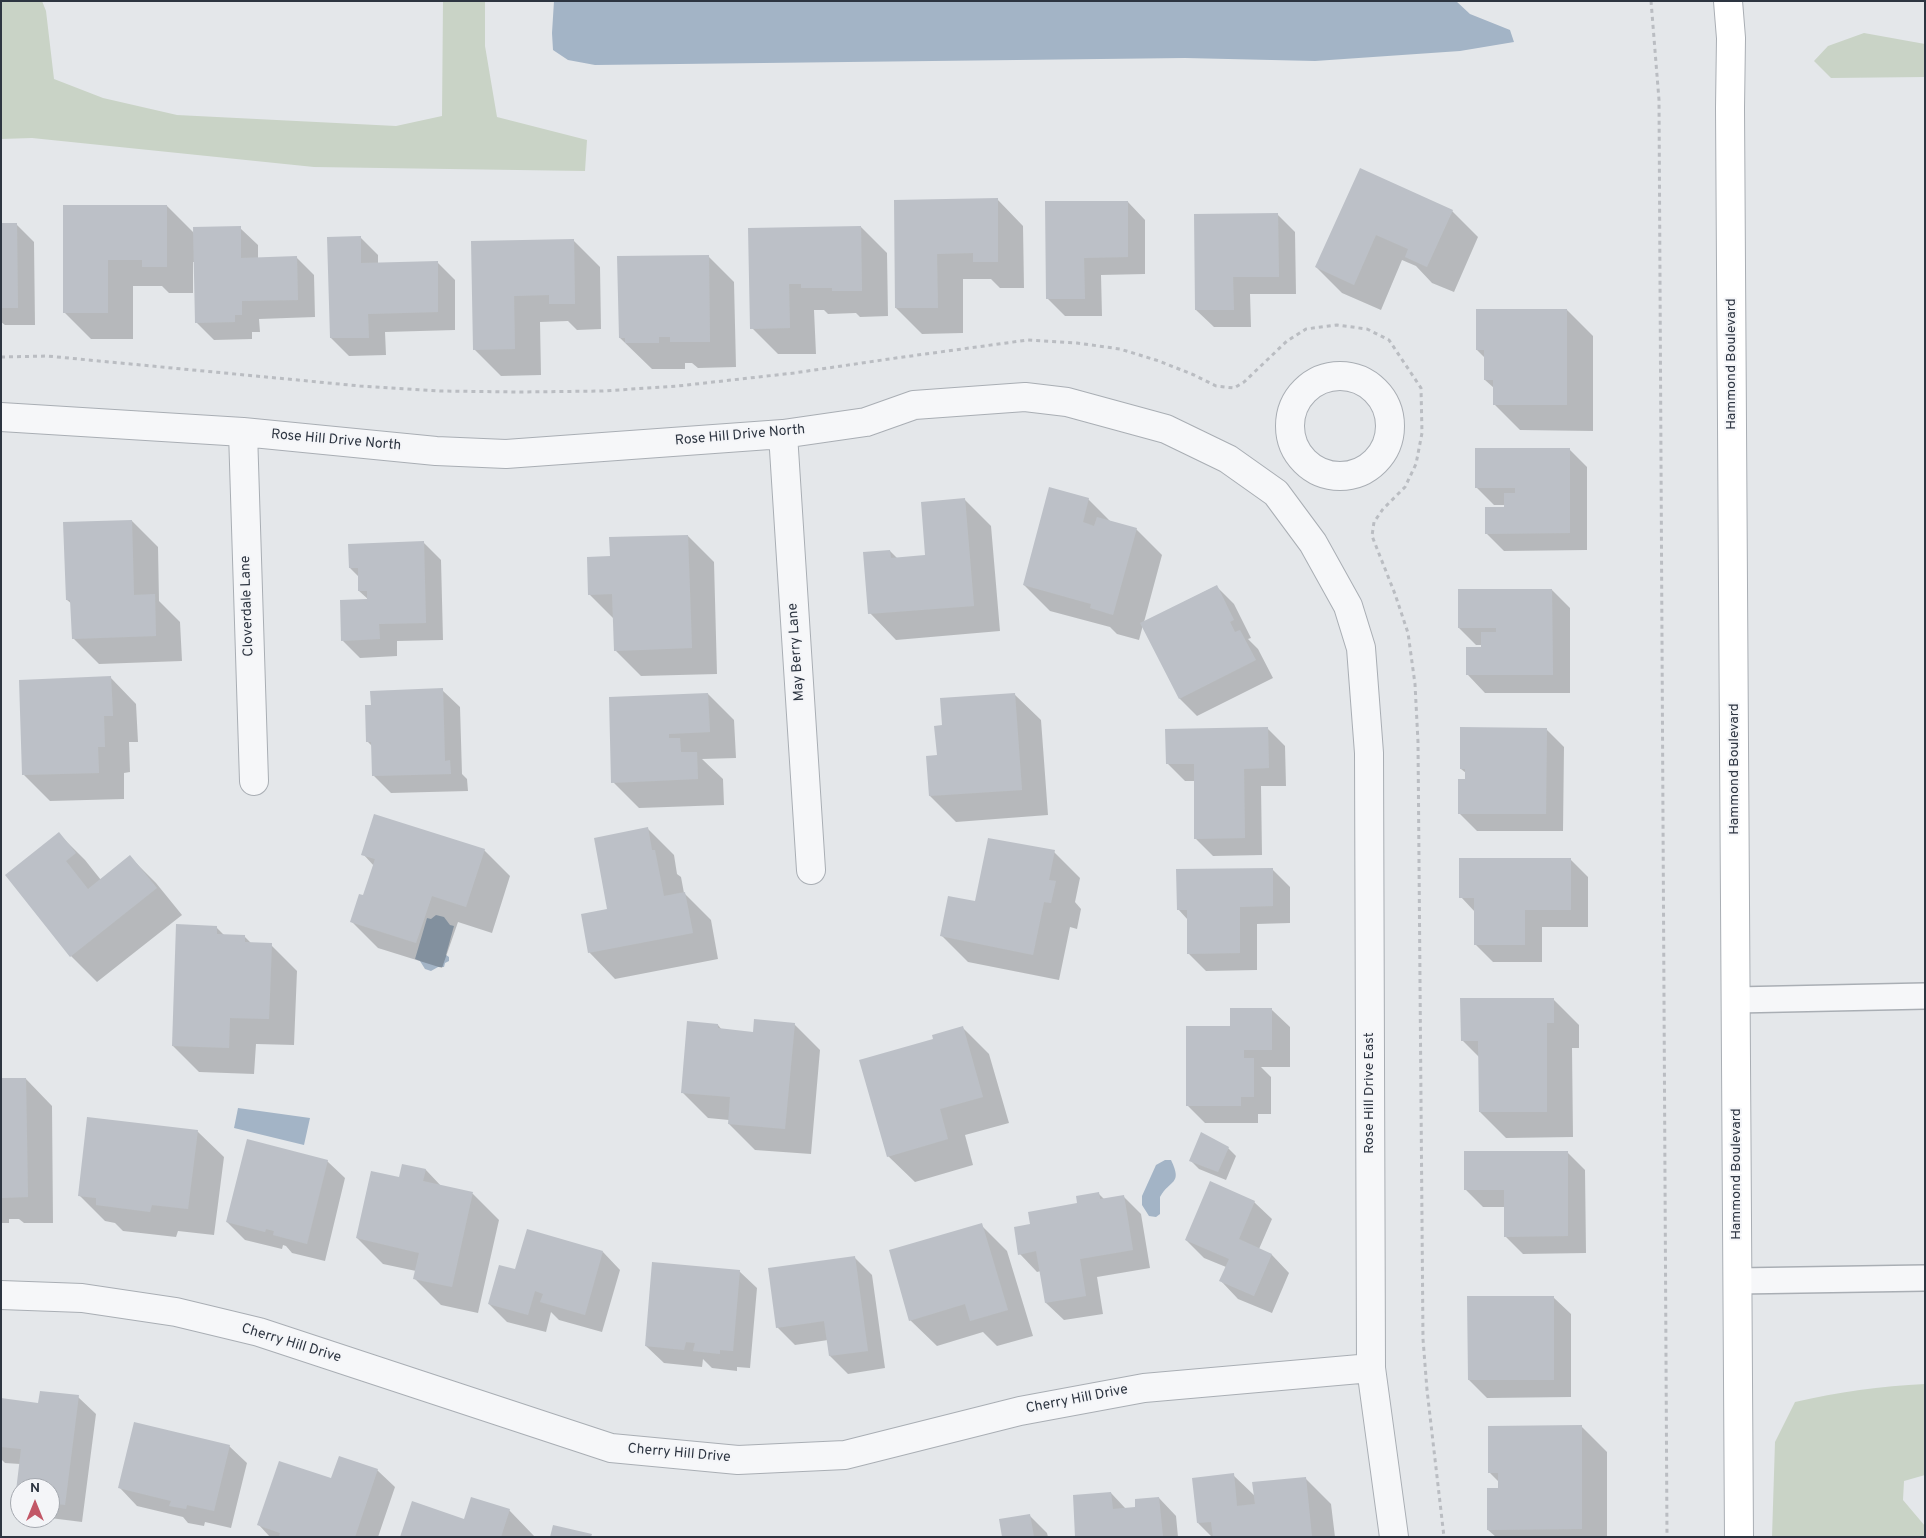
<!DOCTYPE html>
<style>
body{margin:0}
#map{position:relative;width:1926px;height:1538px;overflow:hidden;background:#e4e7ea;font-family:Overpass,sans-serif}
canvas{display:block}
.frame{position:absolute;inset:0;border:2px solid #2d3541;pointer-events:none}
.north{position:absolute;left:10px;top:1478px;width:50px;height:50px;box-sizing:border-box;background:#f4f5f8;border:1px solid #a4a8af;border-radius:50%;rotate:0deg;font-size:14px;font-weight:700;line-height:20px;text-align:center;color:#2d3541}
.north::after{content:'';display:block;margin:auto;width:18px;height:22px;background:#c25767;clip-path:polygon(50% 0,100% 100%,50% 72%,0 100%)}
</style>
<div id="map">
<canvas width="1926" height="1538"></canvas>
<div class="frame"></div>
<div class="north">N</div>
</div>
<script>
const context = document.querySelector('canvas').getContext('2d');
context.lineJoin = 'round';
function paint(path, color) {
  context.fillStyle = color;
  context.fill(path, 'evenodd');
}
function strokePath(path, color, width, dash) {
  context.strokeStyle = color;
  context.lineWidth = width;
  context.lineCap = dash ? 'butt' : 'round';
  context.setLineDash(dash || []);
  context.stroke(path);
}
function write(font, color, halo, rows, align = 'center') {
  context.font = font + ' Overpass,sans-serif';
  context.lineWidth = 4;
  context.setLineDash([]);
  context.textBaseline = 'middle';
  context.strokeStyle = halo;
  context.fillStyle = color;
  for (const [text, x, y, turn = 0] of rows) {
    context.save();
    context.translate(x, y);
    context.rotate((+turn || 0) * Math.PI / 180);
    context.textAlign = isNaN(turn) ? turn : align;
    if (halo) context.strokeText(text, 0, 0);
    context.fillText(text, 0, 0);
    context.restore();
  }
}
paint(new Path2D(`
 M 1,1 L 42,1 L 46,11 L 54,79 L 103,98 L 177,115 L 396,126 L 442,116 L 443,1 L 485,1 L 485,46 L 497,117 L 587,140 L 585,171 L 314,167 L 32,138 L 1,139 Z
 M 1864,33 L 1925,44 L 1925,77 L 1831,78 L 1814,61 L 1828,46 Z
 M 1925,1384 L 1925,1475 L 1904,1481 L 1903,1500 L 1925,1526 L 1925,1533 L 1923,1537 L 1772,1537 L 1775,1442 L 1795,1402 C 1838,1392 1881,1386 1925,1384 Z`), '#c9d3c6');
paint(new Path2D(`
 M 554,1 L 1456,1 L 1470,14 L 1510,30 L 1514,42 L 1460,51 L 1315,61 L 1185,58 L 595,65 L 568,60 L 553,50 L 552,33 Z
 M 436,915 L 444,917 L 450,925 L 454,926 L 446,955 L 449,957 L 449,961 L 445,963 L 444,967 L 438,967 L 431,971 L 425,969 L 420,961 L 415,959 L 427,918 L 431,919 Z
 M 238,1108 L 310,1118 L 304,1145 L 234,1128 Z
 M 1165,1160 L 1171,1160 C 1183,1185 1170,1179 1160,1197 L 1160,1214 L 1156,1217 L 1149,1216 L 1142,1205 L 1142,1196 L 1156,1165 Z`), '#a3b4c6');
paint(new Path2D(`
 M 1360,170 L 1452,211 L 1478,237 L 1454,292 L 1432,283 L 1416,266 L 1402,260 L 1381,310 L 1342,293 L 1316,267 Z
 M 997,199 L 1023,226 L 1024,288 L 1000,288 L 991,279 L 963,279 L 963,333 L 922,334 L 896,308 L 895,201 Z
 M 1128,202 L 1145,220 L 1145,274 L 1101,275 L 1102,316 L 1065,316 L 1047,298 Z
 M 65,206 L 167,206 L 195,234 L 240,228 L 258,245 L 258,259 L 297,258 L 314,275 L 315,317 L 259,319 L 260,332 L 252,332 L 252,339 L 214,340 L 196,322 L 195,262 L 193,262 L 193,293 L 169,293 L 162,286 L 133,286 L 133,339 L 91,339 L 65,313 Z
 M 1278,215 L 1295,232 L 1296,294 L 1250,294 L 1251,327 L 1214,327 L 1196,310 Z
 M 1,224 L 16,224 L 34,242 L 35,325 L 5,325 L 1,322 Z
 M 861,227 L 887,253 L 888,316 L 860,317 L 856,313 L 828,314 L 824,310 L 814,310 L 816,354 L 778,354 L 752,328 L 749,230 Z
 M 360,237 L 378,255 L 378,264 L 437,262 L 455,280 L 455,330 L 385,332 L 386,355 L 349,356 L 331,338 Z
 M 574,241 L 600,267 L 601,329 L 577,330 L 568,321 L 540,322 L 541,375 L 501,376 L 474,349 L 472,243 Z
 M 708,256 L 734,282 L 736,367 L 698,368 L 692,363 L 685,363 L 685,369 L 652,369 L 620,338 Z
 M 1567,310 L 1593,336 L 1593,431 L 1520,430 L 1494,404 L 1494,388 L 1485,380 L 1485,358 L 1477,350 Z
 M 1569,449 L 1587,467 L 1587,550 L 1504,551 L 1486,533 L 1506,508 L 1506,505 L 1494,505 L 1477,488 Z
 M 1088,499 L 1111,522 L 1136,529 L 1162,555 L 1144,622 L 1216,586 L 1234,604 L 1251,638 L 1248,639 L 1258,649 L 1273,678 L 1197,716 L 1180,699 L 1143,625 L 1139,640 L 1117,634 L 1110,627 L 1050,611 L 1024,585 Z
 M 965,500 L 991,526 L 1000,631 L 896,640 L 870,613 L 890,551 L 898,559 L 926,556 Z
 M 132,521 L 158,547 L 159,601 L 180,622 L 182,661 L 99,664 L 73,638 L 72,604 L 67,600 Z
 M 688,536 L 714,562 L 717,674 L 641,676 L 615,650 L 614,619 L 589,594 L 611,558 Z
 M 424,543 L 441,560 L 443,640 L 397,641 L 397,656 L 360,658 L 342,640 L 369,600 L 359,591 L 359,577 L 350,568 Z
 M 1552,590 L 1570,608 L 1570,693 L 1485,693 L 1468,675 L 1483,645 L 1476,645 L 1459,628 Z
 M 110,677 L 136,704 L 138,742 L 129,742 L 130,772 L 124,773 L 124,799 L 50,801 L 24,775 Z
 M 442,690 L 460,707 L 462,774 L 467,779 L 468,791 L 391,793 L 373,775 L 373,747 L 367,741 Z
 M 708,694 L 734,720 L 736,758 L 702,759 L 723,779 L 724,805 L 639,808 L 613,782 Z
 M 1014,694 L 1041,720 L 1048,815 L 956,822 L 930,796 L 927,757 L 938,757 L 943,727 Z
 M 1268,729 L 1285,746 L 1286,786 L 1261,786 L 1262,855 L 1213,856 L 1195,838 L 1195,781 L 1185,781 L 1167,763 Z
 M 1546,729 L 1564,747 L 1563,831 L 1477,831 L 1459,813 L 1466,780 L 1466,773 L 1461,769 Z
 M 648,829 L 674,855 L 677,874 L 681,877 L 684,893 L 711,920 L 718,959 L 615,979 L 589,952 Z
 M 59,834 L 85,860 L 101,880 L 130,857 L 156,883 L 182,915 L 97,982 L 71,956 L 7,875 Z
 M 484,850 L 510,876 L 492,933 L 458,922 L 442,968 L 378,948 L 352,922 L 364,897 L 374,866 L 363,854 Z
 M 1054,852 L 1080,878 L 1075,902 L 1081,909 L 1077,929 L 1070,927 L 1059,980 L 968,962 L 942,936 L 976,903 Z
 M 1570,859 L 1588,877 L 1588,927 L 1542,927 L 1542,962 L 1493,962 L 1475,944 L 1475,912 L 1461,897 Z
 M 1273,870 L 1290,887 L 1290,923 L 1257,924 L 1257,970 L 1206,971 L 1188,953 L 1188,920 L 1178,909 Z
 M 216,927 L 225,936 L 245,937 L 252,944 L 271,945 L 297,971 L 294,1045 L 256,1044 L 254,1074 L 199,1072 L 173,1046 Z
 M 1553,999 L 1579,1025 L 1579,1048 L 1572,1048 L 1573,1137 L 1506,1138 L 1480,1112 L 1480,1058 L 1462,1040 Z
 M 1272,1010 L 1290,1027 L 1290,1067 L 1261,1067 L 1271,1077 L 1271,1114 L 1258,1114 L 1258,1123 L 1205,1123 L 1188,1106 L 1232,1027 Z
 M 794,1024 L 820,1050 L 811,1154 L 755,1150 L 729,1124 L 729,1120 L 708,1118 L 682,1092 L 718,1025 L 722,1030 L 754,1033 Z
 M 963,1028 L 989,1054 L 1009,1123 L 965,1135 L 973,1165 L 915,1182 L 888,1156 L 935,1039 Z
 M 1,1079 L 26,1079 L 52,1106 L 53,1223 L 24,1223 L 19,1219 L 9,1219 L 9,1223 L 1,1223 Z
 M 197,1131 L 224,1157 L 214,1235 L 178,1231 L 176,1237 L 123,1231 L 115,1223 L 105,1221 L 79,1195 Z
 M 1228,1148 L 1236,1156 L 1226,1180 L 1199,1169 L 1191,1161 Z
 M 1567,1152 L 1585,1170 L 1586,1253 L 1523,1254 L 1505,1236 L 1505,1207 L 1483,1207 L 1465,1189 Z
 M 327,1161 L 345,1178 L 325,1261 L 292,1253 L 286,1246 L 283,1245 L 282,1249 L 245,1240 L 227,1222 Z
 M 403,1165 L 426,1170 L 442,1187 L 473,1194 L 499,1220 L 478,1313 L 441,1305 L 415,1279 L 416,1271 L 383,1264 L 357,1238 L 400,1179 Z
 M 1099,1194 L 1105,1200 L 1123,1196 L 1141,1214 L 1150,1268 L 1097,1277 L 1103,1314 L 1064,1320 L 1046,1303 L 1041,1271 L 1037,1272 L 1020,1254 L 1032,1225 Z
 M 1254,1202 L 1272,1219 L 1259,1249 L 1272,1255 L 1289,1273 L 1272,1313 L 1238,1299 L 1221,1281 L 1226,1267 L 1204,1258 L 1186,1240 Z
 M 981,1225 L 1007,1251 L 1033,1336 L 997,1346 L 983,1332 L 937,1346 L 910,1320 Z
 M 603,1252 L 620,1270 L 602,1332 L 559,1320 L 551,1312 L 546,1332 L 507,1322 L 489,1304 L 516,1270 Z
 M 854,1257 L 872,1275 L 885,1368 L 848,1374 L 830,1356 L 828,1340 L 795,1345 L 777,1327 Z
 M 739,1271 L 757,1288 L 750,1368 L 737,1367 L 737,1371 L 712,1368 L 703,1359 L 702,1367 L 664,1363 L 646,1346 Z
 M 1553,1297 L 1571,1314 L 1571,1397 L 1487,1398 L 1469,1380 Z
 M 78,1397 L 96,1414 L 82,1522 L 50,1518 L 50,1488 L 20,1488 L 20,1502 L 16,1498 L 20,1464 L 5,1463 L 1,1459 L 1,1399 L 39,1404 Z
 M 1581,1426 L 1607,1452 L 1607,1537 L 1496,1537 L 1488,1530 L 1500,1489 L 1500,1483 L 1490,1473 Z
 M 229,1446 L 247,1463 L 231,1528 L 205,1522 L 204,1526 L 188,1523 L 183,1517 L 137,1506 L 120,1488 Z
 M 377,1470 L 395,1487 L 378,1537 L 270,1537 L 259,1525 L 332,1480 Z
 M 1233,1475 L 1255,1496 L 1305,1478 L 1331,1504 L 1335,1537 L 1212,1537 L 1198,1523 Z
 M 1111,1493 L 1126,1509 L 1137,1508 L 1159,1498 L 1176,1516 L 1178,1537 L 1076,1537 Z
 M 509,1510 L 535,1537 L 401,1537 L 465,1520 Z
 M 1029,1515 L 1047,1533 L 1048,1537 L 1003,1537 Z`), '#0003');
paint(new Path2D(`
 M 1360,168 L 1453,210 L 1427,267 L 1405,257 L 1408,249 L 1376,235 L 1354,285 L 1315,267 Z
 M 998,198 L 998,262 L 973,262 L 973,253 L 937,254 L 938,308 L 895,308 L 894,200 Z
 M 1045,201 L 1128,201 L 1128,257 L 1084,258 L 1085,299 L 1046,299 Z
 M 63,205 L 167,205 L 167,267 L 142,267 L 142,260 L 108,260 L 108,313 L 63,313 Z
 M 1278,213 L 1279,277 L 1233,277 L 1234,310 L 1195,310 L 1194,214 Z
 M 1,223 L 17,223 L 18,308 L 1,308 Z
 M 241,226 L 241,258 L 297,256 L 298,300 L 242,301 L 242,315 L 235,315 L 235,322 L 195,323 L 193,227 Z
 M 861,226 L 862,291 L 832,291 L 832,288 L 801,288 L 801,284 L 789,284 L 790,328 L 750,329 L 748,228 Z
 M 361,236 L 361,263 L 438,261 L 438,312 L 368,314 L 369,338 L 330,338 L 327,237 Z
 M 574,239 L 575,304 L 549,304 L 549,295 L 514,296 L 515,349 L 473,350 L 471,241 Z
 M 709,255 L 710,342 L 670,342 L 670,337 L 659,337 L 659,343 L 625,343 L 625,338 L 619,338 L 617,256 Z
 M 1476,309 L 1567,309 L 1567,405 L 1493,405 L 1493,380 L 1484,380 L 1484,350 L 1476,350 Z
 M 1475,448 L 1570,448 L 1570,533 L 1485,534 L 1485,507 L 1504,507 L 1504,493 L 1515,493 L 1515,488 L 1475,488 Z
 M 1049,487 L 1089,498 L 1083,522 L 1094,526 L 1097,517 L 1137,528 L 1113,615 L 1090,608 L 1091,604 L 1023,585 Z
 M 965,498 L 974,606 L 868,614 L 863,552 L 890,550 L 891,558 L 925,555 L 921,502 Z
 M 132,520 L 134,595 L 155,594 L 156,636 L 72,639 L 70,600 L 66,600 L 63,522 Z
 M 688,535 L 692,648 L 614,651 L 612,594 L 588,595 L 587,557 L 610,556 L 609,537 Z
 M 424,541 L 426,623 L 379,624 L 380,639 L 341,641 L 340,600 L 367,599 L 367,591 L 358,591 L 358,568 L 349,568 L 348,544 Z
 M 1217,585 L 1234,620 L 1230,622 L 1235,632 L 1240,630 L 1256,660 L 1179,699 L 1140,623 Z
 M 1458,589 L 1552,589 L 1553,675 L 1466,675 L 1466,647 L 1481,647 L 1481,632 L 1496,632 L 1496,628 L 1458,628 Z
 M 111,676 L 113,716 L 104,716 L 105,747 L 98,747 L 99,773 L 22,775 L 19,680 Z
 M 443,688 L 445,761 L 450,760 L 451,774 L 372,776 L 371,742 L 366,742 L 365,705 L 371,705 L 370,691 Z
 M 708,693 L 710,732 L 669,734 L 669,738 L 680,738 L 681,752 L 697,752 L 698,779 L 611,783 L 609,697 Z
 M 1015,693 L 1022,790 L 929,796 L 926,756 L 937,755 L 934,726 L 942,725 L 940,698 Z
 M 1268,727 L 1269,768 L 1244,769 L 1245,838 L 1194,839 L 1194,764 L 1166,764 L 1165,729 Z
 M 1460,727 L 1547,728 L 1546,814 L 1458,814 L 1458,779 L 1465,779 L 1465,769 L 1460,769 Z
 M 374,814 L 485,849 L 466,907 L 432,896 L 416,943 L 350,922 L 359,894 L 363,895 L 375,859 L 361,855 Z
 M 648,827 L 652,850 L 655,850 L 664,896 L 685,892 L 693,933 L 588,953 L 581,914 L 607,909 L 594,838 Z
 M 59,832 L 76,853 L 66,861 L 88,889 L 130,855 L 157,888 L 70,957 L 5,875 Z
 M 988,838 L 1055,850 L 1049,880 L 1056,881 L 1051,903 L 1044,902 L 1033,955 L 940,936 L 948,896 L 975,901 Z
 M 1459,858 L 1571,858 L 1571,910 L 1525,910 L 1525,945 L 1474,945 L 1474,898 L 1459,898 Z
 M 1273,868 L 1273,906 L 1240,907 L 1240,953 L 1187,954 L 1187,910 L 1177,910 L 1176,869 Z
 M 176,924 L 217,926 L 217,934 L 245,935 L 245,942 L 272,943 L 269,1019 L 230,1018 L 229,1048 L 172,1046 Z
 M 1460,998 L 1554,998 L 1554,1023 L 1547,1023 L 1547,1112 L 1479,1112 L 1478,1041 L 1461,1041 Z
 M 1230,1008 L 1272,1008 L 1272,1050 L 1244,1050 L 1244,1058 L 1254,1058 L 1254,1097 L 1241,1097 L 1241,1106 L 1186,1106 L 1186,1026 L 1230,1026 Z
 M 754,1019 L 795,1023 L 785,1129 L 728,1124 L 730,1097 L 681,1093 L 687,1021 L 718,1024 L 718,1028 L 753,1032 Z
 M 963,1026 L 983,1097 L 940,1109 L 948,1139 L 887,1157 L 859,1060 L 933,1039 L 932,1035 Z
 M 1,1078 L 26,1078 L 28,1197 L 1,1198 Z
 M 87,1117 L 198,1130 L 188,1209 L 152,1205 L 150,1212 L 96,1205 L 96,1198 L 78,1196 Z
 M 1201,1132 L 1229,1147 L 1218,1172 L 1189,1161 Z
 M 247,1139 L 328,1160 L 307,1244 L 273,1235 L 274,1231 L 266,1229 L 265,1232 L 226,1222 Z
 M 1464,1151 L 1568,1151 L 1568,1236 L 1504,1237 L 1504,1190 L 1464,1190 Z
 M 402,1164 L 426,1169 L 423,1181 L 473,1192 L 452,1287 L 413,1279 L 419,1253 L 356,1238 L 371,1171 L 399,1177 Z
 M 1210,1181 L 1255,1201 L 1239,1239 L 1272,1254 L 1254,1296 L 1219,1281 L 1229,1259 L 1185,1240 Z
 M 1099,1192 L 1100,1199 L 1124,1195 L 1133,1250 L 1080,1259 L 1086,1296 L 1045,1303 L 1036,1251 L 1018,1255 L 1014,1227 L 1030,1224 L 1028,1212 L 1077,1203 L 1076,1196 Z
 M 982,1223 L 1008,1310 L 970,1321 L 965,1304 L 909,1321 L 889,1250 Z
 M 527,1229 L 603,1251 L 585,1315 L 540,1302 L 543,1294 L 535,1291 L 528,1315 L 488,1304 L 499,1265 L 515,1269 Z
 M 855,1256 L 868,1351 L 829,1356 L 824,1321 L 776,1328 L 768,1268 Z
 M 652,1262 L 740,1270 L 733,1351 L 720,1350 L 720,1354 L 693,1351 L 695,1343 L 686,1342 L 684,1350 L 645,1346 Z
 M 1467,1296 L 1554,1296 L 1554,1380 L 1468,1380 Z
 M 40,1391 L 79,1395 L 65,1505 L 50,1503 L 50,1488 L 20,1488 L 20,1499 L 15,1499 L 21,1449 L 1,1447 L 1,1398 L 38,1403 Z
 M 134,1422 L 230,1445 L 214,1511 L 187,1505 L 186,1509 L 169,1506 L 171,1501 L 118,1488 Z
 M 1582,1425 L 1582,1529 L 1487,1530 L 1487,1488 L 1498,1488 L 1498,1473 L 1488,1473 L 1488,1426 Z
 M 339,1456 L 378,1469 L 355,1537 L 279,1537 L 280,1533 L 257,1525 L 279,1461 L 331,1478 Z
 M 1234,1473 L 1237,1506 L 1255,1504 L 1252,1482 L 1306,1477 L 1312,1537 L 1213,1537 L 1211,1522 L 1197,1523 L 1192,1478 Z
 M 1111,1492 L 1113,1509 L 1135,1507 L 1135,1499 L 1159,1497 L 1163,1537 L 1075,1537 L 1073,1495 Z
 M 471,1497 L 510,1509 L 501,1537 L 400,1537 L 412,1501 L 464,1519 Z
 M 1030,1514 L 1034,1537 L 1002,1537 L 999,1519 Z
 M 553,1525 L 592,1534 L 591,1537 L 550,1537 Z`), '#bcc0c7');
const lane = new Path2D(`
 M 1736,1000 L 1925,996
 M 1738,1281 L 1925,1278`);
const street = new Path2D(`
 M1290 426a50 50 0 1 1 100 0a50 50 0 1 1-100 0Z
 M 1,417 L 243,432 L 436,451 L 506,454 L 783,434 L 866,422 L 914,405 L 1025,397 L 1067,402 L 1166,429 L 1228,459 L 1276,493 L 1313,543 L 1348,606 L 1361,648 L 1369,753 L 1371,1368 L 1394,1537
 M 243,432 L 254,781
 M 783,434 L 811,870
 M 1,1295 L 82,1298 L 176,1312 L 259,1332 L 611,1448 L 738,1460 L 845,1455 L 1020,1411 L 1144,1388 L 1371,1368`);
const secondary = new Path2D(`
 M 1728,1 L 1731,38 L 1730,108 L 1739,1537`);
strokePath(lane, '#a9aeb4', 28);
strokePath(street, '#a9aeb4', 30);
strokePath(secondary, '#a9aeb4', 30);
strokePath(new Path2D(`
 M 1651,1 L 1659,100 L 1667,1537
 M 1,357 L 47,356 L 360,386 L 441,391 L 521,392 L 603,391 L 678,386 L 794,373 L 896,358 L 1028,340 L 1077,343 L 1120,349 L 1159,361 L 1194,375 L 1216,386 L 1234,388 L 1244,382 L 1287,341 L 1306,329 L 1337,325 L 1367,329 L 1389,340 L 1421,388 L 1422,433 L 1416,464 L 1405,487 L 1383,509 L 1374,522 L 1372,536 L 1395,594 L 1408,633 L 1415,684 L 1418,742 L 1423,1339 L 1427,1390 L 1444,1537`), '#babdc2', 3, [4, 4]);
strokePath(lane, '#f6f7f9', 25);
strokePath(street, '#f6f7f9', 28);
strokePath(secondary, '#fff', 28);
write('14px', '#2d3541', '#f4f5f8', [
 ["Hammond Boulevard",1732,364,-90],
 ["Rose Hill Drive North",740,436,-5],
 ["Rose Hill Drive North",336,441,5],
 ["Cloverdale Lane",248,606,-92],
 ["May Berry Lane",797,652,-94],
 ["Hammond Boulevard",1735,769,-90],
 ["Rose Hill Drive East",1370,1093,-90],
 ["Hammond Boulevard",1737,1174,-90],
 ["Cherry Hill Drive",291,1344,17],
 ["Cherry Hill Drive",1077,1400,-11],
 ["Cherry Hill Drive",679,1454,5]
]);
</script>
